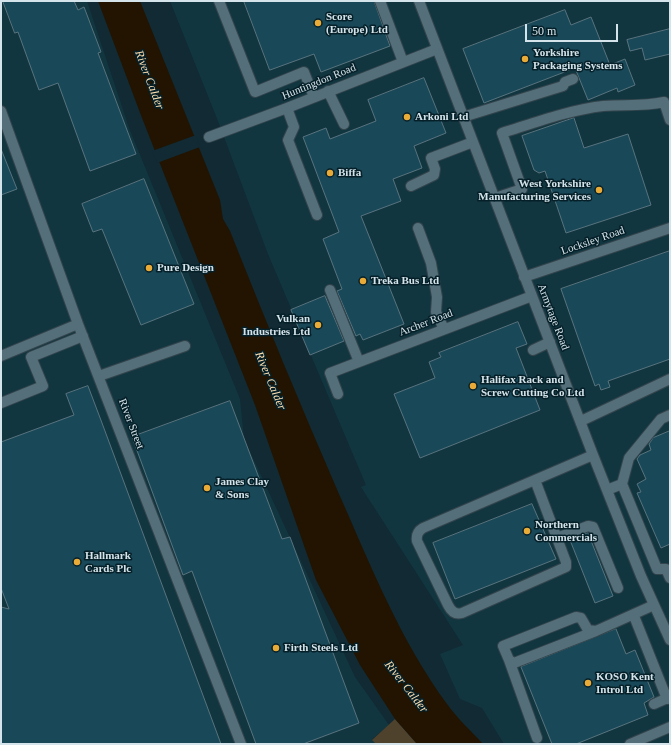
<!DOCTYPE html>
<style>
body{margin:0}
#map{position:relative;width:671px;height:745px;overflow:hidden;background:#112a33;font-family:"Times New Roman",serif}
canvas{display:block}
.frame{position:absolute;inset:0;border:2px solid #d5e4ea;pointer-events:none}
.scale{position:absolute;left:525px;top:24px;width:93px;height:18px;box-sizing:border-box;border:2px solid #d5e4ea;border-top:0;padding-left:5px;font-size:12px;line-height:14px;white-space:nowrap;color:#d5e4ea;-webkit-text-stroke:3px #062029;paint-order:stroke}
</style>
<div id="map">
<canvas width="671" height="745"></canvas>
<div class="frame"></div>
<div class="scale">50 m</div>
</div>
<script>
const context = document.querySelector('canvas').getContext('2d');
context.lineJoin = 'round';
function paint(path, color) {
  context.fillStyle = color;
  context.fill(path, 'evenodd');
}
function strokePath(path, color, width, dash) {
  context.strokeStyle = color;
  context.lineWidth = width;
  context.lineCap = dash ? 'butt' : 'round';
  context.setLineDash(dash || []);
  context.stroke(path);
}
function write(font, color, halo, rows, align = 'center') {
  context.font = font + ' "Times New Roman",serif';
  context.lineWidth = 3;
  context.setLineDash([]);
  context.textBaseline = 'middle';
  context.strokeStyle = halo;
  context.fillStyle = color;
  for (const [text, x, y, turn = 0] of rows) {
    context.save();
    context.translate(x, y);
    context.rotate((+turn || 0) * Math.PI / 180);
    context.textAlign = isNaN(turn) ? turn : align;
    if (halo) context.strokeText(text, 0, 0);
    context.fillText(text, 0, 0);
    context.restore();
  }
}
paint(new Path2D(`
 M 1,1 L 87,1 L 129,128 L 240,399 L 244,439 L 355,677 L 389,725 L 372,739 L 376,744 L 1,744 Z
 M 170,1 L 670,1 L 670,744 L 504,744 L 482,708 L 460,699 L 440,654 L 463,645 L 361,487 L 366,485 L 268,254 L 218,121 Z`), '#123640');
paint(new Path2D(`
 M 395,719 L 417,744 L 376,744 L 372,740 Z`), '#4f422d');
paint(new Path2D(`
 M 98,1 L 140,1 L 220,200 L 223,219 L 230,231 C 265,319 301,407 339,494 C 371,566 400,640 447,704 C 457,718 471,731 483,744 L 417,744 L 395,719 L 360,665 L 316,580 L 255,405 L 142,118 Z`), '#221400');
paint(new Path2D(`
 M 196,135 L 200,147 L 157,163 L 152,151 Z`), '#112a33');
const building = new Path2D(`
 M 3,1 L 74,1 L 78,10 L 84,7 L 101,52 L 98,53 L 136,154 L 90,171 L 58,83 L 39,90 L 18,32 L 15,33 Z
 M 244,1 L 374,1 L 390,46 L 321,72 L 314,54 L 270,70 Z
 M 565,10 L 571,25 L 591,17 L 610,65 L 625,59 L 635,85 L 618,92 L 617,88 L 588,100 L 575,68 L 484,103 L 463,49 Z
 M 670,29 L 670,54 L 645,60 L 642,48 L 630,51 L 627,40 Z
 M 424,78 L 446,133 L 414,146 L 422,168 L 393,179 L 401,201 L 361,216 L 404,324 L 363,340 L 360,334 L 356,336 L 337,291 L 342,289 L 323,239 L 339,232 L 303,137 L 326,128 L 330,139 L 376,121 L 368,100 Z
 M 574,118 L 584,148 L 628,134 L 651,205 L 566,233 L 545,171 L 539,173 L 534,170 L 522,136 Z
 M 1,149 L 17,189 L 1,195 Z
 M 144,179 L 194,304 L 141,325 L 102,229 L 93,232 L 82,204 Z
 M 670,251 L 670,359 L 608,381 L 610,387 L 601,390 L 599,384 L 595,386 L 561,289 Z
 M 325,296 L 344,341 L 310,355 L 291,310 Z
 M 518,322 L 527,344 L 516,348 L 540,410 L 420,458 L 394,394 L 435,378 L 429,362 L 441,357 L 439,353 Z
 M 88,386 L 102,423 L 221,744 L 1,744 L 1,607 L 9,609 L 1,588 L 1,442 L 74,415 L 66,394 Z
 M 230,401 L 282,539 L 290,537 L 359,723 L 303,744 L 256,744 L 192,571 L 183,575 L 132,437 Z
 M 670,431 L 670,544 L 661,548 L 637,493 L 641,492 L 637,484 L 646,479 L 637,459 L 640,455 L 651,450 L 649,444 L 653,438 Z
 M 532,504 L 556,559 L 455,599 L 433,543 Z
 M 588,533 L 613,596 L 595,603 L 570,540 Z
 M 616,629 L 626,654 L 635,650 L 654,697 L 644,703 L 648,715 L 576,744 L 552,744 L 521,667 Z`);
paint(building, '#194959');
strokePath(building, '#58737d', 1);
const minor = new Path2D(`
 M 219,1 L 255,92 L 304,72 L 314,97
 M 380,1 L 403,62
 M 419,1 L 593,455 L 641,576 L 670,640
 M 328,91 L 344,124
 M 287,108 L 294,127 L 288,140 L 317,215
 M 1,111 L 78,324 L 241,744
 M 463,117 L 563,86 L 565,82 L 573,79
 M 209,137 L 287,108 L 437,49
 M 411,186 L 434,175 L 435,169 L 431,158 L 473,142
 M 495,198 L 522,189 L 502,133 C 534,123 569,110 603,106 C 624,104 641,107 664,102 L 670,120
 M 418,228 L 431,263 L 437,297 L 436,312 L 444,329
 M 524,277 L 670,228
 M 330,290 L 359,362
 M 533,350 L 550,342
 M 1,356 L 78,324
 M 99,376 L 185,346
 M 338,394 L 330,373 L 532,296
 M 1,403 L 43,386 L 31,357 L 83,336
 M 581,421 L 670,379
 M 535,480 L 566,562 L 566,567 L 462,613 C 455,615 451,611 448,605 L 417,541 C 416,535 418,531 423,528 L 593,455
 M 622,484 L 657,569 L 666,569 L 670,578
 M 607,490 L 622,484 L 629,458 L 661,419 L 670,415
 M 557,538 L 588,526 L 593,527 L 618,588
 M 634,616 L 667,699
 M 596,631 L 588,630 L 581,618 L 576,617 L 503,646 L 509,660 L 514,663 L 596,631 L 654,605
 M 509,660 L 537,738
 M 654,704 L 670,697
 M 630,744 L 670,727`);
strokePath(minor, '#33444c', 12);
strokePath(minor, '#546f79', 10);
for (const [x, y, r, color] of [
 [318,23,4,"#e9ab38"],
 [525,59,4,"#e9ab38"],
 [407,117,4,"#e9ab38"],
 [330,173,4,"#e9ab38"],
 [599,190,4,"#e9ab38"],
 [149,268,4,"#e9ab38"],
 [363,281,4,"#e9ab38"],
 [318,325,4,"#e9ab38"],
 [473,386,4,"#e9ab38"],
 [207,488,4,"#e9ab38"],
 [527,531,4,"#e9ab38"],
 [77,562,4,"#e9ab38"],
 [276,648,4,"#e9ab38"],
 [588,683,4,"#e9ab38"]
]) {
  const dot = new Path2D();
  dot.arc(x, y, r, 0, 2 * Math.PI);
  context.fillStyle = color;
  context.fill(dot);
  strokePath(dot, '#062029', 1.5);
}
write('bold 11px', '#d5e4ea', '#062029', [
 ["Score",326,17],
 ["(Europe) Ltd",326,30],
 ["Yorkshire",533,53],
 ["Packaging Systems",533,66],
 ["Arkoni Ltd",415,117],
 ["Biffa",338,173],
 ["West Yorkshire",591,184,"right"],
 ["Manufacturing Services",591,197,"right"],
 ["Pure Design",157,268],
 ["Treka Bus Ltd",371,281],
 ["Vulkan",310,319,"right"],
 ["Industries Ltd",310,332,"right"],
 ["Halifax Rack and",481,380],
 ["Screw Cutting Co Ltd",481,393],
 ["James Clay",215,482],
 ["& Sons",215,495],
 ["Northern",535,525],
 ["Commercials",535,538],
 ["Hallmark",85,556],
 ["Cards Plc",85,569],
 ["Firth Steels Ltd",284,648],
 ["KOSO Kent",596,677],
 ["Introl Ltd",596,690]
], 'left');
write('11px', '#d5e4ea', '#062029', [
 ["Huntingdon Road",319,82,-22],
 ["Locksley Road",593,241,-19],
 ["Armytage Road",553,317,69],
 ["Archer Road",426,323,-21],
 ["River Street",131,424,69]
]);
write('italic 12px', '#fddeaf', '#062029', [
 ["River Calder",149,80,69],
 ["River Calder",270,381,67],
 ["River Calder",406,687,52]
]);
</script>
